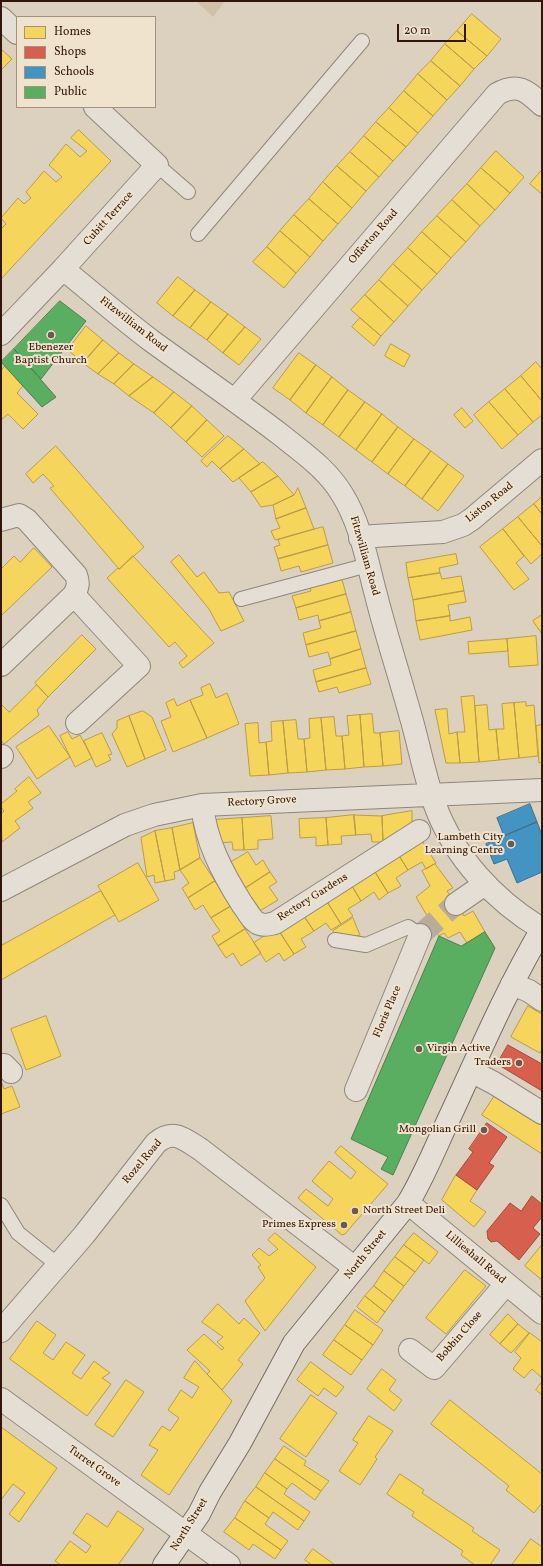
<!DOCTYPE html>
<style>
body{margin:0}
#map{position:relative;width:543px;height:1566px;overflow:hidden;background:#dcd1bf;font-family:Vollkorn,serif}
canvas{display:block}
.frame{position:absolute;inset:0;border:2px solid #32160c;pointer-events:none}
.legend{position:absolute;left:16px;top:16px;width:140px;height:92px;box-sizing:border-box;background:#f0e3ce;border:1px solid #a49180;margin:0;padding:5px 7px;list-style:none;font-size:12px;color:#32160c}
.legend li{display:flex;align-items:center;gap:8px;height:20px}
.legend b{width:20px;border:1px solid #a49180}
.scale{position:absolute;left:397px;top:24px;width:69px;height:18px;box-sizing:border-box;border:2px solid #32160c;border-top:0;padding-left:5px;font-size:12px;line-height:14px;white-space:nowrap;color:#32160c;-webkit-text-stroke:3px #f0e3ce;paint-order:stroke}
</style>
<div id="map">
<canvas width="543" height="1566"></canvas>
<div class="frame"></div>
<ul class="legend">
<li><b style="height:11px;background:#f6d55c"></b>Homes</li>
<li><b style="height:11px;background:#d6604d"></b>Shops</li>
<li><b style="height:11px;background:#4393c3"></b>Schools</li>
<li><b style="height:11px;background:#5aae61"></b>Public</li>
</ul>
<div class="scale">20 m</div>
</div>
<script>
const context = document.querySelector('canvas').getContext('2d');
context.lineJoin = 'round';
function paint(path, color) {
  context.fillStyle = color;
  context.fill(path, 'evenodd');
}
function strokePath(path, color, width, dash) {
  context.strokeStyle = color;
  context.lineWidth = width;
  context.lineCap = dash ? 'butt' : 'round';
  context.setLineDash(dash || []);
  context.stroke(path);
}
function write(font, color, halo, rows, align = 'center') {
  context.font = font + ' Vollkorn,serif';
  context.lineWidth = 4;
  context.setLineDash([]);
  context.textBaseline = 'middle';
  context.strokeStyle = halo;
  context.fillStyle = color;
  for (const [text, x, y, turn = 0] of rows) {
    context.save();
    context.translate(x, y);
    context.rotate((+turn || 0) * Math.PI / 180);
    context.textAlign = isNaN(turn) ? turn : align;
    if (halo) context.strokeText(text, 0, 0);
    context.fillText(text, 0, 0);
    context.restore();
  }
}
paint(new Path2D(`
 M 196,1 L 225,1 L 213,17 Z`), '#d2c1a9');
const homes = new Path2D(`
 M 472,14 L 501,39 L 487,56 L 457,31 Z
 M 457,31 L 487,56 L 474,69 L 445,44 Z
 M 445,44 L 474,69 L 460,86 L 431,61 Z
 M 1,49 L 12,59 L 1,70 Z
 M 431,61 L 460,86 L 447,100 L 418,74 Z
 M 418,74 L 447,100 L 433,116 L 404,91 Z
 M 404,91 L 433,116 L 418,133 L 389,108 Z
 M 389,108 L 418,133 L 406,147 L 376,122 Z
 M 376,122 L 406,147 L 393,161 L 364,136 Z
 M 79,130 L 111,161 L 1,279 L 1,229 L 6,224 L 1,218 L 18,198 L 24,204 L 31,198 L 26,192 L 44,171 L 56,182 L 62,177 L 49,165 L 66,144 L 80,157 L 87,151 L 71,138 Z
 M 364,136 L 393,161 L 379,177 L 350,152 Z
 M 496,151 L 524,177 L 510,193 L 481,168 Z
 M 350,152 L 379,177 L 366,191 L 337,166 Z
 M 337,166 L 366,191 L 352,208 L 323,182 Z
 M 481,168 L 510,193 L 495,210 L 467,184 Z
 M 542,170 L 542,194 L 530,184 Z
 M 323,182 L 352,208 L 338,224 L 309,199 Z
 M 467,184 L 495,210 L 480,226 L 452,200 Z
 M 309,199 L 338,224 L 323,241 L 294,215 Z
 M 452,200 L 480,226 L 466,242 L 437,216 Z
 M 294,215 L 323,241 L 310,257 L 280,231 Z
 M 437,216 L 466,242 L 451,258 L 422,232 Z
 M 280,231 L 310,257 L 296,273 L 267,247 Z
 M 422,232 L 451,258 L 437,274 L 408,248 Z
 M 267,247 L 296,273 L 284,288 L 253,262 Z
 M 408,248 L 437,274 L 422,290 L 393,264 Z
 M 393,264 L 422,290 L 408,306 L 379,280 Z
 M 178,277 L 195,290 L 173,316 L 157,303 Z
 M 379,280 L 408,306 L 394,322 L 365,295 Z
 M 195,290 L 211,302 L 190,328 L 173,316 Z
 M 365,295 L 394,322 L 381,336 L 351,310 Z
 M 211,302 L 228,314 L 207,340 L 190,328 Z
 M 228,314 L 245,327 L 223,353 L 207,340 Z
 M 360,318 L 381,336 L 374,346 L 352,327 Z
 M 86,326 L 103,340 L 83,363 L 68,350 Z
 M 245,327 L 261,339 L 239,365 L 223,353 Z
 M 103,340 L 119,353 L 98,374 L 83,363 Z
 M 391,344 L 410,355 L 404,367 L 385,356 Z
 M 119,353 L 134,364 L 114,384 L 98,374 Z
 M 299,353 L 316,365 L 290,400 L 273,388 Z
 M 536,362 L 542,369 L 542,401 L 521,376 Z
 M 134,364 L 153,377 L 129,396 L 114,384 Z
 M 316,365 L 332,377 L 306,413 L 290,400 Z
 M 5,366 L 23,386 L 17,393 L 38,414 L 23,429 L 8,414 L 1,420 L 1,371 Z
 M 521,376 L 542,401 L 542,415 L 533,422 L 505,389 Z
 M 153,377 L 174,392 L 154,413 L 129,396 Z
 M 332,377 L 348,390 L 323,425 L 306,413 Z
 M 505,389 L 533,422 L 518,435 L 489,402 Z
 M 348,390 L 365,402 L 339,437 L 323,425 Z
 M 174,392 L 192,406 L 171,428 L 154,413 Z
 M 365,402 L 382,414 L 356,450 L 339,437 Z
 M 489,402 L 518,435 L 502,449 L 474,415 Z
 M 192,406 L 207,420 L 186,442 L 171,428 Z
 M 462,408 L 473,421 L 465,428 L 454,415 Z
 M 382,414 L 398,427 L 372,462 L 356,450 Z
 M 207,420 L 224,436 L 202,457 L 186,442 Z
 M 398,427 L 414,439 L 388,474 L 372,462 Z
 M 228,436 L 244,449 L 220,469 L 212,461 L 207,467 L 201,461 Z
 M 414,439 L 431,451 L 405,486 L 388,474 Z
 M 56,446 L 144,547 L 119,569 L 50,488 L 54,486 L 43,474 L 33,483 L 26,474 Z
 M 244,449 L 260,464 L 233,482 L 220,469 Z
 M 431,451 L 448,464 L 422,499 L 405,486 Z
 M 263,462 L 278,476 L 251,492 L 239,478 Z
 M 448,464 L 464,476 L 438,511 L 422,499 Z
 M 278,476 L 294,495 L 273,505 L 261,507 L 251,492 Z
 M 298,488 L 306,508 L 276,519 L 273,505 L 294,495 Z
 M 542,497 L 542,514 L 534,504 Z
 M 534,504 L 542,514 L 542,546 L 518,517 Z
 M 306,508 L 314,529 L 275,540 L 271,531 L 280,528 L 276,519 Z
 M 518,517 L 542,546 L 542,554 L 531,564 L 503,529 Z
 M 323,527 L 328,545 L 278,559 L 274,547 L 280,545 L 278,540 Z
 M 503,529 L 524,556 L 516,563 L 529,579 L 514,590 L 480,547 Z
 M 328,545 L 333,563 L 301,572 L 299,566 L 281,571 L 278,559 Z
 M 34,548 L 52,567 L 1,616 L 1,569 L 14,556 L 20,562 Z
 M 456,554 L 458,564 L 439,568 L 440,573 L 408,578 L 406,563 Z
 M 179,555 L 197,577 L 204,572 L 219,593 L 229,592 L 244,621 L 221,631 L 209,609 L 171,562 Z
 M 133,556 L 214,643 L 183,668 L 179,663 L 187,656 L 175,642 L 169,647 L 107,578 L 118,568 L 119,569 Z
 M 440,573 L 442,579 L 461,576 L 464,591 L 413,600 L 408,578 Z
 M 341,576 L 346,594 L 296,608 L 292,596 L 311,591 L 309,584 Z
 M 464,591 L 466,602 L 448,605 L 450,616 L 416,621 L 413,600 Z
 M 346,594 L 351,612 L 319,621 L 318,615 L 299,620 L 296,608 Z
 M 351,612 L 356,631 L 306,645 L 303,633 L 321,628 L 319,621 Z
 M 542,615 L 542,634 L 533,621 Z
 M 450,616 L 450,621 L 470,617 L 472,630 L 420,640 L 416,621 Z
 M 356,631 L 361,649 L 330,659 L 328,652 L 309,657 L 306,645 Z
 M 82,635 L 96,649 L 48,697 L 35,683 Z
 M 536,636 L 538,665 L 509,667 L 507,639 Z
 M 507,639 L 508,651 L 469,654 L 468,642 Z
 M 361,649 L 366,668 L 316,682 L 313,670 L 331,665 L 330,659 Z
 M 366,668 L 371,684 L 339,693 L 337,687 L 319,692 L 316,682 Z
 M 210,684 L 216,698 L 227,693 L 239,724 L 207,738 L 190,700 L 203,695 L 201,688 Z
 M 37,685 L 48,697 L 37,710 L 39,715 L 4,744 L 1,740 L 1,704 L 9,712 Z
 M 474,696 L 479,762 L 460,763 L 457,732 L 465,732 L 461,697 Z
 M 174,699 L 177,706 L 190,700 L 207,738 L 173,752 L 161,721 L 171,717 L 166,703 Z
 M 526,702 L 526,706 L 534,705 L 538,756 L 519,758 L 514,703 Z
 M 514,703 L 519,758 L 499,760 L 496,729 L 504,729 L 502,704 Z
 M 487,705 L 489,730 L 496,729 L 499,760 L 479,762 L 475,706 Z
 M 447,709 L 449,734 L 457,732 L 460,763 L 446,763 L 435,710 Z
 M 143,711 L 152,717 L 166,750 L 145,759 L 129,716 Z
 M 372,714 L 374,733 L 380,733 L 383,766 L 364,767 L 360,715 Z
 M 360,715 L 364,767 L 345,769 L 342,736 L 349,735 L 347,716 Z
 M 129,716 L 145,759 L 127,767 L 112,734 L 117,728 L 117,721 Z
 M 334,717 L 336,736 L 342,736 L 345,769 L 326,770 L 321,718 Z
 M 321,718 L 326,770 L 307,772 L 304,739 L 310,738 L 309,719 Z
 M 296,720 L 298,739 L 304,739 L 307,772 L 288,773 L 283,721 Z
 M 283,721 L 288,773 L 269,775 L 266,742 L 272,741 L 271,722 Z
 M 258,723 L 259,743 L 266,742 L 269,775 L 250,776 L 245,724 Z
 M 542,725 L 542,762 L 539,763 L 536,726 Z
 M 49,726 L 70,757 L 37,779 L 16,747 Z
 M 399,731 L 402,764 L 383,766 L 380,733 Z
 M 68,732 L 72,739 L 80,735 L 92,758 L 75,767 L 60,736 Z
 M 102,733 L 112,754 L 108,755 L 111,760 L 96,767 L 84,741 Z
 M 29,777 L 41,793 L 28,802 L 33,808 L 15,821 L 20,828 L 2,842 L 1,814 L 4,811 L 1,807 L 1,804 L 17,791 L 15,789 Z
 M 412,811 L 412,831 L 383,842 L 382,816 Z
 M 354,815 L 356,835 L 341,836 L 342,844 L 328,845 L 326,818 Z
 M 354,815 L 382,816 L 383,842 L 372,842 L 371,834 L 356,835 Z
 M 271,816 L 273,839 L 258,840 L 258,849 L 244,850 L 242,818 Z
 M 242,818 L 244,850 L 233,850 L 232,842 L 216,843 L 215,820 Z
 M 326,818 L 328,845 L 316,846 L 316,837 L 300,838 L 299,819 Z
 M 193,823 L 200,858 L 180,870 L 172,828 Z
 M 172,828 L 180,870 L 174,872 L 175,879 L 165,881 L 155,831 Z
 M 155,831 L 165,881 L 155,883 L 154,875 L 147,877 L 141,838 Z
 M 419,836 L 436,863 L 426,869 L 422,862 L 408,870 L 396,851 Z
 M 396,851 L 408,870 L 396,878 L 401,886 L 388,893 L 372,867 Z
 M 248,852 L 256,865 L 263,860 L 270,872 L 244,889 L 228,864 Z
 M 200,858 L 215,881 L 188,898 L 182,888 L 189,883 L 180,870 Z
 M 138,863 L 159,900 L 119,922 L 98,886 Z
 M 435,864 L 453,888 L 447,891 L 464,916 L 473,911 L 485,932 L 467,943 L 460,932 L 448,938 L 444,933 L 439,936 L 416,897 L 430,886 L 422,871 Z
 M 372,867 L 388,893 L 379,900 L 374,892 L 361,901 L 349,881 Z
 M 270,872 L 277,882 L 269,887 L 278,900 L 258,912 L 244,889 Z
 M 215,881 L 231,906 L 211,918 L 203,905 L 195,910 L 188,898 Z
 M 349,881 L 361,901 L 348,909 L 353,916 L 341,924 L 324,897 Z
 M 101,891 L 115,915 L 1,980 L 1,946 Z
 M 324,897 L 341,924 L 331,930 L 326,923 L 314,931 L 301,912 Z
 M 231,906 L 245,929 L 218,946 L 212,936 L 220,931 L 211,918 Z
 M 301,912 L 314,931 L 301,939 L 306,947 L 294,954 L 277,928 Z
 M 353,918 L 360,935 L 352,938 L 334,934 L 333,931 Z
 M 277,928 L 294,954 L 284,961 L 279,953 L 266,962 L 254,943 Z
 M 245,929 L 261,953 L 241,966 L 233,953 L 226,958 L 218,946 Z
 M 528,1006 L 542,1014 L 542,1049 L 540,1053 L 511,1037 Z
 M 46,1016 L 61,1056 L 26,1070 L 11,1029 Z
 M 1,1081 L 4,1089 L 12,1086 L 20,1107 L 1,1114 Z
 M 496,1094 L 542,1125 L 542,1154 L 482,1115 Z
 M 341,1146 L 388,1184 L 345,1234 L 342,1235 L 298,1198 L 306,1189 L 328,1206 L 333,1199 L 312,1181 L 329,1161 L 351,1179 L 356,1172 L 335,1153 Z
 M 456,1175 L 477,1190 L 470,1201 L 486,1212 L 474,1227 L 442,1200 Z
 M 275,1233 L 316,1267 L 265,1331 L 245,1301 L 265,1278 L 258,1267 L 261,1265 L 252,1255 L 259,1248 L 269,1256 L 278,1249 L 268,1240 Z
 M 414,1233 L 438,1252 L 429,1264 L 404,1245 Z
 M 404,1245 L 424,1260 L 415,1272 L 395,1257 Z
 M 542,1245 L 542,1280 L 525,1266 Z
 M 395,1257 L 415,1272 L 404,1286 L 384,1271 Z
 M 465,1270 L 486,1286 L 446,1334 L 426,1318 Z
 M 384,1271 L 404,1286 L 393,1301 L 374,1286 Z
 M 374,1286 L 393,1301 L 385,1312 L 365,1296 Z
 M 365,1296 L 385,1312 L 377,1323 L 357,1307 Z
 M 218,1304 L 239,1324 L 244,1318 L 260,1333 L 238,1360 L 243,1364 L 222,1390 L 207,1374 L 210,1371 L 187,1350 L 204,1334 L 222,1350 L 224,1348 L 217,1342 L 223,1337 L 202,1322 Z
 M 355,1310 L 383,1330 L 373,1345 L 345,1325 Z
 M 508,1314 L 518,1324 L 500,1344 L 490,1335 Z
 M 37,1321 L 56,1335 L 43,1353 L 53,1360 L 66,1342 L 85,1355 L 72,1373 L 81,1379 L 94,1361 L 110,1373 L 102,1378 L 111,1384 L 87,1416 L 10,1359 Z
 M 518,1324 L 529,1333 L 511,1353 L 500,1344 Z
 M 345,1325 L 373,1345 L 362,1360 L 334,1340 Z
 M 530,1333 L 542,1342 L 542,1378 L 532,1369 L 524,1378 L 513,1369 L 521,1358 L 515,1352 Z
 M 334,1340 L 362,1360 L 351,1375 L 323,1355 Z
 M 195,1361 L 232,1401 L 169,1495 L 141,1475 L 158,1450 L 149,1445 L 162,1426 L 170,1431 L 179,1418 L 168,1410 L 181,1390 L 192,1398 L 199,1387 L 184,1378 Z
 M 311,1362 L 344,1387 L 336,1397 L 324,1388 L 318,1396 L 297,1380 Z
 M 382,1369 L 396,1380 L 389,1390 L 402,1400 L 394,1411 L 367,1389 Z
 M 126,1380 L 144,1392 L 113,1437 L 95,1425 Z
 M 542,1382 L 542,1395 L 536,1390 Z
 M 311,1395 L 337,1413 L 306,1457 L 280,1439 Z
 M 450,1400 L 542,1474 L 542,1503 L 534,1513 L 506,1490 L 509,1486 L 431,1424 Z
 M 369,1416 L 393,1431 L 375,1457 L 377,1459 L 360,1485 L 339,1471 L 358,1443 L 353,1440 Z
 M 1,1427 L 57,1468 L 19,1522 L 9,1514 L 25,1493 L 13,1484 L 1,1500 Z
 M 284,1446 L 306,1461 L 304,1465 L 329,1481 L 321,1491 L 275,1459 Z
 M 275,1459 L 321,1491 L 315,1500 L 292,1483 L 287,1489 L 265,1473 Z
 M 265,1473 L 287,1489 L 284,1494 L 310,1512 L 304,1521 L 256,1487 Z
 M 400,1474 L 424,1490 L 422,1493 L 474,1528 L 472,1531 L 500,1550 L 490,1565 L 475,1565 L 461,1555 L 463,1551 L 412,1516 L 414,1512 L 387,1494 Z
 M 256,1487 L 304,1521 L 298,1530 L 273,1512 L 269,1518 L 245,1501 Z
 M 245,1501 L 269,1518 L 265,1524 L 288,1541 L 281,1550 L 235,1518 Z
 M 118,1511 L 144,1529 L 118,1565 L 61,1565 L 55,1561 L 70,1541 L 86,1553 L 91,1546 L 73,1533 L 87,1513 L 107,1527 Z
 M 235,1518 L 281,1550 L 275,1559 L 253,1544 L 249,1550 L 224,1532 Z
 M 531,1539 L 542,1547 L 542,1565 L 512,1565 Z
 M 313,1549 L 335,1565 L 312,1565 L 305,1560 Z`);
paint(homes, '#f6d55c');
strokePath(homes, '#bb9c44', 1);
const shops = new Path2D(`
 M 508,1045 L 542,1064 L 542,1091 L 497,1064 Z
 M 487,1123 L 507,1137 L 489,1163 L 494,1166 L 477,1190 L 456,1175 L 473,1152 L 469,1149 Z
 M 532,1196 L 542,1204 L 542,1217 L 533,1228 L 540,1234 L 519,1260 L 497,1241 L 491,1242 L 488,1239 L 487,1231 L 510,1203 L 521,1211 Z`);
paint(shops, '#d6604d');
strokePath(shops, '#a54a3a', 1);
const schools = new Path2D(`
 M 530,804 L 537,822 L 504,836 L 497,818 Z
 M 537,822 L 542,835 L 542,872 L 517,883 L 507,859 L 494,864 L 486,844 Z`);
paint(schools, '#4393c3');
strokePath(schools, '#3e6e8c', 1);
const public = new Path2D(`
 M 60,301 L 86,321 L 41,379 L 14,349 Z
 M 14,349 L 56,397 L 42,407 L 1,362 Z
 M 485,932 L 495,948 L 393,1175 L 381,1169 L 388,1157 L 351,1139 L 439,936 L 461,946 Z`);
paint(public, '#5aae61');
strokePath(public, '#4e8048', 1);
strokePath(new Path2D(`
 M 420,935 L 456,904`), '#baac9b', 22, [22, 11]);
const service = new Path2D(`
 M 157,165 L 188,192
 M 198,234 L 362,41
 M 241,599 L 368,565
 M 335,940 L 366,945 L 408,927 L 420,935
 M 1,1205 L 18,1233 L 58,1265`);
const minor = new Path2D(`
 M 1,18 L 17,33
 M 63,269 C 93,293 122,319 153,342 C 196,373 239,403 281,435 C 303,453 327,469 342,494 C 361,524 367,562 376,595 C 386,635 399,674 410,714 C 419,744 424,775 435,805 C 454,857 495,901 542,929
 M 1,334 L 63,269 L 157,165 L 95,107
 M 235,400 L 497,94 C 518,82 527,91 542,105
 M 1,520 L 19,515 L 27,520 L 76,575 C 79,583 78,587 74,595 L 1,665
 M 360,538 L 374,536 L 443,532 L 463,525 L 472,519 L 542,460
 M 74,595 L 139,666 L 77,723
 M 1,757 L 2,756
 M 202,805 C 206,842 222,872 242,904 C 247,910 252,922 260,924 C 265,926 270,924 275,923 L 419,831
 M 1,890 L 125,825 L 154,815 L 202,805 L 542,790
 M 456,904 L 485,884
 M 512,984 L 529,991 L 542,1000
 M 1,1065 L 4,1065 L 11,1072
 M 471,1071 L 494,1083 L 542,1113
 M 356,1090 L 420,935
 M 408,1203 L 542,1313
 M 1,1331 L 84,1235 L 156,1143 C 173,1128 184,1139 200,1149 L 355,1268
 M 410,1350 L 434,1368 L 506,1284
 M 1,1399 L 229,1565`);
const secondary = new Path2D(`
 M 164,1565 L 199,1514 L 210,1492 L 240,1443 L 294,1343 L 408,1203 C 426,1173 438,1141 453,1110 C 481,1049 508,987 542,929`);
strokePath(service, '#90867b', 16);
strokePath(minor, '#90867b', 24);
strokePath(secondary, '#786d63', 24);
strokePath(service, '#e4ded5', 14);
strokePath(minor, '#e4ded5', 22);
strokePath(secondary, '#e4ded5', 22);
for (const [x, y, r, color] of [
 [51,335,4,"#6e574b"],
 [511,844,4,"#6e574b"],
 [419,1049,4,"#6e574b"],
 [519,1063,4,"#6e574b"],
 [484,1130,4,"#6e574b"],
 [355,1211,4,"#6e574b"],
 [344,1225,4,"#6e574b"]
]) {
  const dot = new Path2D();
  dot.arc(x, y, r, 0, 2 * Math.PI);
  context.fillStyle = color;
  context.fill(dot);
  strokePath(dot, '#f0e3ce', 1.5);
}
write('11px', '#32160c', '#f0e3ce', [
 ["Cubitt Terrace",109,219,-48],
 ["Offerton Road",374,237,-49],
 ["Fitzwilliam Road",133,325,38],
 ["Liston Road",490,503,-39],
 ["Fitzwilliam Road",364,556,74],
 ["Rectory Grove",262,802,-3],
 ["Rectory Gardens",313,898,-32],
 ["Floris Place",388,1012,-67],
 ["Rozel Road",143,1162,-50],
 ["North Street",366,1255,-51],
 ["Lillieshall Road",475,1258,40],
 ["Bobbin Close",460,1337,-49],
 ["Turret Grove",94,1467,36],
 ["North Street",190,1525,-58]
]);
write('11px', '#32160c', '#f0e3ce', [
 ["Ebenezer",51,348,"center"],
 ["Baptist Church",51,361,"center"],
 ["Lambeth City",503,838],
 ["Learning Centre",503,851],
 ["Virgin Active",427,1049,"left"],
 ["Traders",511,1063],
 ["Mongolian Grill",476,1130],
 ["North Street Deli",363,1211,"left"],
 ["Primes Express",336,1225]
], 'right');
</script>
